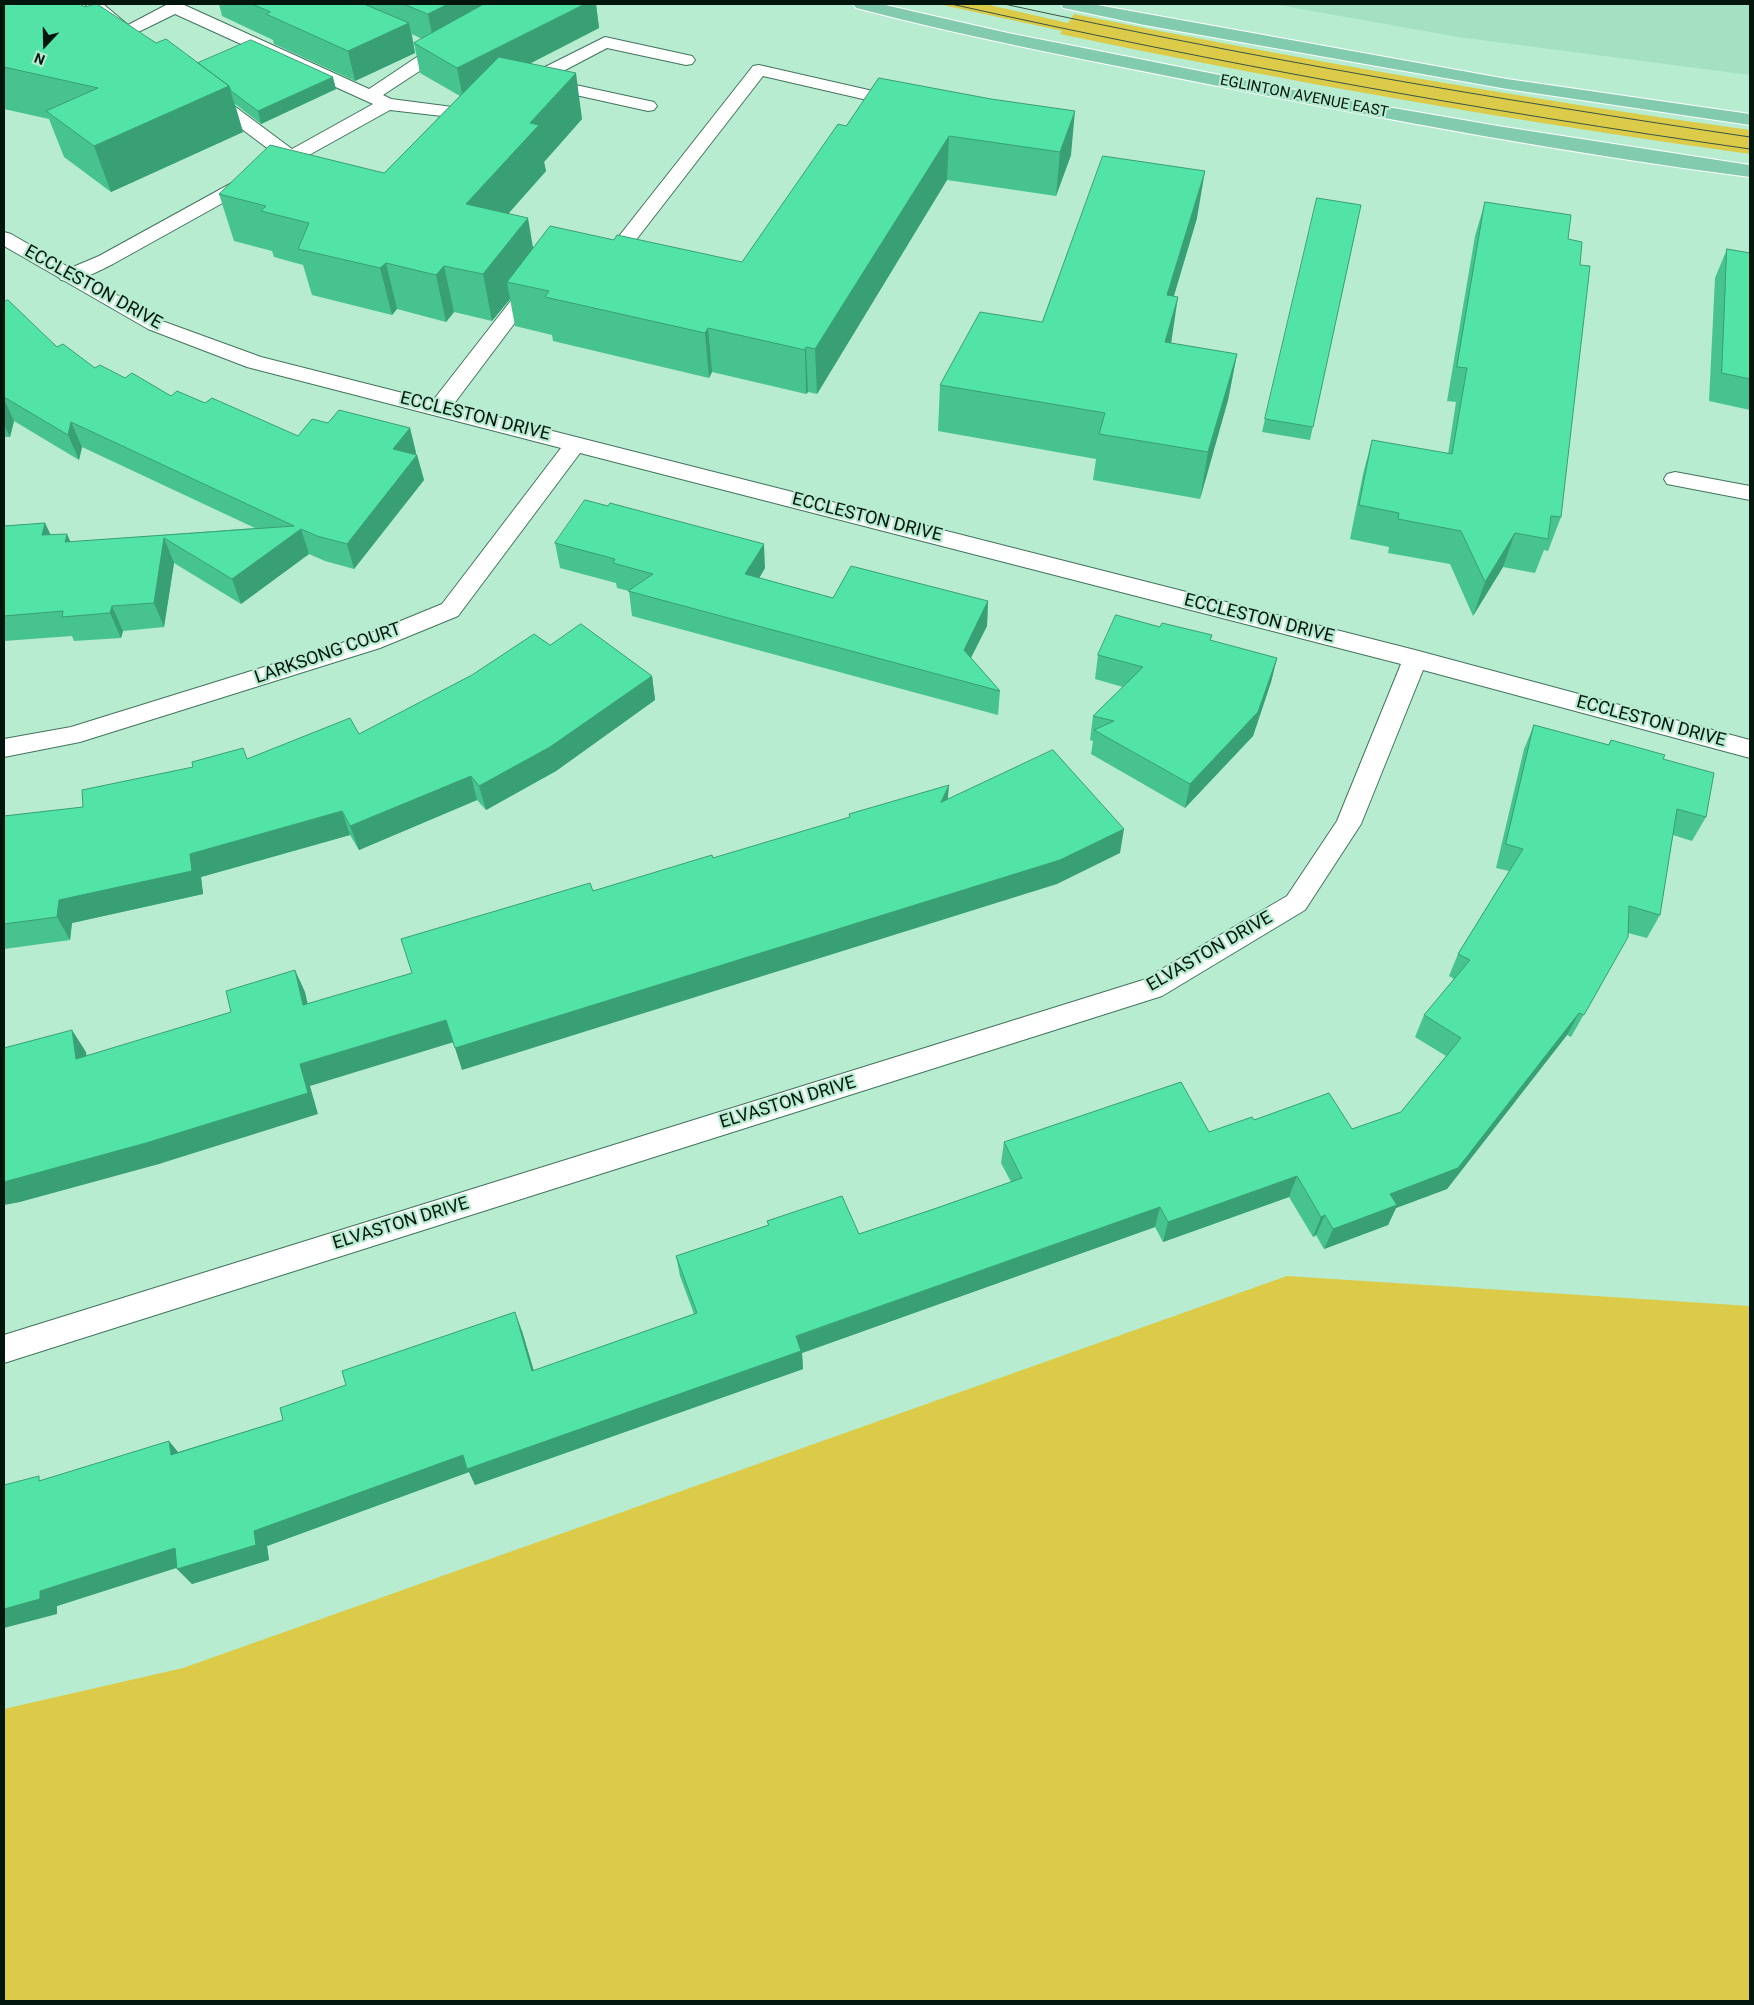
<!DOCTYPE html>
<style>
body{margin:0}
#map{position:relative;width:1754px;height:2005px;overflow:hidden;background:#b7ecd1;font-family:Roboto,sans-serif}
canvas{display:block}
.frame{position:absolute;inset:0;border:5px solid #03160d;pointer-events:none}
.north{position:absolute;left:20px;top:20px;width:50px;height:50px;-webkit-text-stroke:4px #b7ecd1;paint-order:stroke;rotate:201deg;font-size:14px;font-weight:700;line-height:20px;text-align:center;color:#03160d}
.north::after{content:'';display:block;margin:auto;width:18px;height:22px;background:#03160d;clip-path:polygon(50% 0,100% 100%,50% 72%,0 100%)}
</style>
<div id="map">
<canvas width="1754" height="2005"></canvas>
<div class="frame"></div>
<div class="north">N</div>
</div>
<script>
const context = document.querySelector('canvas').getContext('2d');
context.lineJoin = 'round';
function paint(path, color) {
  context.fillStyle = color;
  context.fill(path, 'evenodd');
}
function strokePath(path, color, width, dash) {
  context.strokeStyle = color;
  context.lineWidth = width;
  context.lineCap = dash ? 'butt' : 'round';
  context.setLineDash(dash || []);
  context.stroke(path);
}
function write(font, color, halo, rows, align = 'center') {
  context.font = font + ' Roboto,sans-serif';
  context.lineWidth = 4.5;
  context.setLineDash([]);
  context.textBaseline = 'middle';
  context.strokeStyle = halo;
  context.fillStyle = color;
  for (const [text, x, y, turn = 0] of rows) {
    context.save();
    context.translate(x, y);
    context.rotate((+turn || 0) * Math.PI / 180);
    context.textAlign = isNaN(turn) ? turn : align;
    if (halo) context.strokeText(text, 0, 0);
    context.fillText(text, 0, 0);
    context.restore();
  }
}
paint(new Path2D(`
 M 1273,4 L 1750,4 L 1750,75 L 1458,37 Z`), '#a4e1c2');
paint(new Path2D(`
 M 938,4 L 985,4 L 1068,23 L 1074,14 C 1298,59 1523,99 1750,130 L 1750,154 C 1519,122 1289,82 1060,34 L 1062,31 Z
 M 1287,1276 L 1750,1306 L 1750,2001 L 4,2001 L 4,1709 L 183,1668 Z`), '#dbcb48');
const service = new Path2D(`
 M 85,4 L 103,4 L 128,25 L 168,4 L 182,4 L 369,89 L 429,49 L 441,49 L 444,53 L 441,57 L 383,95 L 391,99 L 468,109 L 474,110 L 477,114 L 474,118 L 468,119 L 390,110 L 113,264 C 98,271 77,284 61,280 L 58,276 L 61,272 L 99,256 L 279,157 L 202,99 L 199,95 L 202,91 L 214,91 L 292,149 L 373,104 L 175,14 L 126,38 L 120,37 Z
 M 605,37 L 692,56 L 695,60 L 692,64 L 686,65 L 607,48 L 548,79 L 654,102 L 657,106 L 654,110 L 648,111 L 535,86 L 521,91 L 515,90 L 512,86 L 515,82 Z
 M 759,65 L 908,99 L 911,103 L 908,107 L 902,108 L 763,76 L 615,267 L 601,267 L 598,263 L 601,259 L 753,66 Z
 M 534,278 L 541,280 L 544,284 L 447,413 L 439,415 L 431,413 L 428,408 L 431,403 L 527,280 Z
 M 1675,472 L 1750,486 L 1750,500 L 1667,484 L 1664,479 L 1667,474 Z`);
const minor = new Path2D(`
 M 4,232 L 11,234 L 162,321 L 261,357 L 1415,650 L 1750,740 L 1750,758 L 1423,670 L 1361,824 L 1305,910 L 1162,996 L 4,1363 L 4,1335 L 1143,980 L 1287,896 L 1337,821 L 1401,664 L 580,453 L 458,616 L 380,648 L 80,742 L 4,757 L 4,739 L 71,727 L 364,636 L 442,604 L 561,448 L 247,367 L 148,329 L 4,246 Z`);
const primary = new Path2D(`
 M 853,4 L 881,4 L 1008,33 L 1341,99 L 1504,127 L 1750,165 L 1750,177 C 1572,154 1394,121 1218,86 C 1097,62 975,39 856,8 Z
 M 1061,4 L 1092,4 L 1507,79 L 1750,114 L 1750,125 L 1507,89 L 1144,25 L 1063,8 Z`);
strokePath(service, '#42745c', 2);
strokePath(minor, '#42745c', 2);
strokePath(primary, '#fff', 2);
paint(service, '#fff');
paint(minor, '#fff');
paint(primary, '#83cbaf');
strokePath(new Path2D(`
 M 951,4 C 1216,63 1482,111 1750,149
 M 1004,4 C 1251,58 1500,100 1750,137`), '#375446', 1);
paint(new Path2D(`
 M 4,4 L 85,7 L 156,43 L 198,63 L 336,89 L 261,124 L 235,104 L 243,132 L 111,192 L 64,157 L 49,119 L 4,109 Z
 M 219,4 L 596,4 L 599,28 L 531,63 L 582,119 L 544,162 L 546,171 L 508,214 L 533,248 L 614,240 L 742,262 L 846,126 L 879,78 L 1071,155 L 1056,196 L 947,180 L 817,394 L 808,392 L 806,394 L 712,372 L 709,378 L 553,341 L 552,335 L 515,326 L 510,299 L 492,321 L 454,312 L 446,322 L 397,309 L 392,315 L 312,295 L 303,265 L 274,257 L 272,251 L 234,241 L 219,194 L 384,173 L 460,96 L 420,73 L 414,43 L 422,39 L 412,34 L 415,53 L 355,81 L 274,44 L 273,40 L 222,16 Z
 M 1485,202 L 1568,239 L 1580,265 L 1561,517 L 1548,551 L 1544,550 L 1535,573 L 1503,567 L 1473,616 L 1450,564 L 1388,553 L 1389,547 L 1350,539 L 1363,474 L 1372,440 L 1448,454 L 1456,402 L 1447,401 L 1475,236 Z
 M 1361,205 L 1310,440 L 1262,432 L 1265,419 Z
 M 1197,218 L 1174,296 L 1171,343 L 1237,354 L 1228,400 L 1200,499 L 1093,480 L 1096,459 L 938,431 L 940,385 L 1042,322 Z
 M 1727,249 L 1750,253 L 1750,410 L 1709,401 L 1715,278 Z
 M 4,302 L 57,347 L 95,368 L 171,396 L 205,403 L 298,436 L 328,423 L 410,428 L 416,453 L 415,454 L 417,455 L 424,480 L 354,569 L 325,561 L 309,554 L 241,604 L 174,563 L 164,627 L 123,631 L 121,638 L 74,641 L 72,636 L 4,641 L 4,526 L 45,523 L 50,535 L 70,542 L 255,528 L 82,447 L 79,460 L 14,421 L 10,437 L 4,437 Z
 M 555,543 L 765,568 L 759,578 L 833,598 L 988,601 L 987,626 L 971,658 L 1000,691 L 998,715 L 632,616 L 629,591 L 617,588 L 616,583 L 560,568 Z
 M 1211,641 L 1277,658 L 1271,682 L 1253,736 L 1185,808 L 1091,754 L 1093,741 L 1090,740 L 1093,716 L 1123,687 L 1095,679 L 1098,655 Z
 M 550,645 L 652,676 L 655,700 L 556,771 L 486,810 L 477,800 L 359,850 L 350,835 L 201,877 L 203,894 L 72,923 L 70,940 L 4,949 L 4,816 L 83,807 L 248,759 L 359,734 Z
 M 1534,725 L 1608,745 L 1611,740 L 1663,759 L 1706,817 L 1692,841 L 1673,835 L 1660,915 L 1647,938 L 1628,933 L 1628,937 L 1571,1037 L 1567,1035 L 1447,1189 L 1396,1208 L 1388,1225 L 1324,1249 L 1316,1235 L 1313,1237 L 1289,1197 L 1163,1242 L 1155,1227 L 802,1353 L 803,1369 L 475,1485 L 469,1472 L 267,1546 L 269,1560 L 192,1584 L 177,1567 L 57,1606 L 57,1614 L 43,1480 L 178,1452 L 283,1420 L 522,1331 L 534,1371 L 694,1314 L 680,1276 L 676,1256 L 768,1225 L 767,1221 L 859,1234 L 934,1209 L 1011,1182 L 1001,1163 L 1004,1142 L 1209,1132 L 1254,1120 L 1352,1129 L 1401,1112 L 1446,1056 L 1415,1037 L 1424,1015 L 1454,979 L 1449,976 L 1458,954 L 1509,871 L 1496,868 L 1524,749 Z`), '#47c390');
paint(new Path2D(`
 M 448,4 L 509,4 L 434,44 L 428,14 Z
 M 585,4 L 596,4 L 599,28 L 463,98 L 457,68 Z
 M 409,23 L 415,53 L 355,81 L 348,51 Z
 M 576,73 L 582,119 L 544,162 L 546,171 L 476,250 L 466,204 L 530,123 Z
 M 333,77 L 336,89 L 261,124 L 258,111 Z
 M 229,86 L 243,132 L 111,192 L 94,146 Z
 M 1075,111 L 1071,155 L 1056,196 L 1060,152 Z
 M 949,136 L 947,180 L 817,394 L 815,349 Z
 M 1205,171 L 1197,218 L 1160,342 L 1167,295 Z
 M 528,218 L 536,265 L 507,282 L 510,299 L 492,321 L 483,274 Z
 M 386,263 L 397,309 L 392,315 L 380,268 Z
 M 444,266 L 454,312 L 446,322 L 436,275 Z
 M 1178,297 L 1171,344 L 1165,342 Z
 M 708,328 L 712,372 L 709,378 L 705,333 Z
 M 806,347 L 808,392 L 806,394 L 805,350 Z
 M 1237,354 L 1228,400 L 1200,499 L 1208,452 Z
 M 4,399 L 14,421 L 10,437 L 4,424 Z
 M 71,422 L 82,447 L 79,460 L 68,435 Z
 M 410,428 L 416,453 L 399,474 L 393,449 Z
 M 417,455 L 424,480 L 354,569 L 347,544 Z
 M 45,523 L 57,548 L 42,535 Z
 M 301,529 L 309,554 L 241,604 L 232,579 Z
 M 1515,533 L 1503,567 L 1473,616 L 1485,582 Z
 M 67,534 L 78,558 L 65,542 Z
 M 164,538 L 174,563 L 164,627 L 154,603 Z
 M 764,544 L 765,568 L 747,599 L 745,574 Z
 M 988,601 L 987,626 L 962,675 L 964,650 Z
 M 112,606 L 123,631 L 121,638 L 110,613 Z
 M 1277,658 L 1271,682 L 1253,736 L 1185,808 L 1190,784 Z
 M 652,676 L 655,700 L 556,771 L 486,810 L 479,786 Z
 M 471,776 L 477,800 L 359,850 L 350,826 Z
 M 949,785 L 947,809 L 941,802 Z
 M 342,811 L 350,835 L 201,877 L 203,894 L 72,923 L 70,940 L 57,917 L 59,900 L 190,854 Z
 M 1124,829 L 1120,853 L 1057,884 L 462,1070 L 455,1048 Z
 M 295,970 L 305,992 L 313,1027 L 303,1005 Z
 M 1579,1013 L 1567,1035 L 1447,1189 L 1396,1208 L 1388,1225 L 1324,1249 L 1333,1229 L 1390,1194 Z
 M 446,1020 L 454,1042 L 310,1086 L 318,1114 L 159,1164 L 20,1202 L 4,1205 L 4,1182 L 300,1064 Z
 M 72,1030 L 86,1052 L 90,1081 L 76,1059 Z
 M 1297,1176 L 1289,1197 L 1163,1242 L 1168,1222 Z
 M 1160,1207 L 1155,1227 L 802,1353 L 803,1369 L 475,1485 L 469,1472 L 267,1546 L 269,1560 L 192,1584 L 177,1569 L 254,1531 L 463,1455 Z
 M 1325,1215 L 1316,1235 L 1313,1237 L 1321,1217 Z
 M 515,1312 L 522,1331 L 539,1389 L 532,1371 Z
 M 169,1441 L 183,1458 L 171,1455 Z
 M 175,1548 L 189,1564 L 57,1606 L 57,1614 L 4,1628 L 4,1609 L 40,1591 Z`), '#399f75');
const building = new Path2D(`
 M 4,4 L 80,4 L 85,7 L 95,4 L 97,4 L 156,43 L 166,39 L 229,86 L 94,146 L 46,111 L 98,88 L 4,67 Z
 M 252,4 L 364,4 L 409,23 L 348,51 L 266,14 L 270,12 Z
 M 404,4 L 448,4 L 428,14 Z
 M 484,4 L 585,4 L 457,68 L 414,43 Z
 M 251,40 L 333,77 L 258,111 L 231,91 L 229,86 L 198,63 Z
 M 499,57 L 576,73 L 530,123 L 539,125 L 466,204 L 528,218 L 483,274 L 444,266 L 436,275 L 386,263 L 380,268 L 298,249 L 309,223 L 261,211 L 266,206 L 219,194 L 270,145 L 384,173 Z
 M 879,78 L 991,99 L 1075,111 L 1060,152 L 949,136 L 815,349 L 806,347 L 805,350 L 708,328 L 705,333 L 545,297 L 549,291 L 507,282 L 550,226 L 614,240 L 617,235 L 742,262 L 838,124 L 846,126 Z
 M 1103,156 L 1205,171 L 1167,295 L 1178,297 L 1165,342 L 1237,354 L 1208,452 L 1099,434 L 1105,413 L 940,385 L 980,312 L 1042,322 Z
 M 1317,198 L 1361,205 L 1313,427 L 1265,419 Z
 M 1485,202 L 1571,215 L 1568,239 L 1582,242 L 1580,265 L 1590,266 L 1561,517 L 1551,516 L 1548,539 L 1515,533 L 1485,582 L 1461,531 L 1398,519 L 1399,513 L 1359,505 L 1372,440 L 1452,454 L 1467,368 L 1457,367 Z
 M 1727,249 L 1750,253 L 1750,379 L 1722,373 Z
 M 8,300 L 57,347 L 63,344 L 95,368 L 100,365 L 125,378 L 132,373 L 171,396 L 177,391 L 205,403 L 212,398 L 298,436 L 312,419 L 328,423 L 339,410 L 410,428 L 393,449 L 417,455 L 347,544 L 317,536 L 301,529 L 232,579 L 164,538 L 154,603 L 112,606 L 110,613 L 62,617 L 63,611 L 4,616 L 4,526 L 45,523 L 42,535 L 67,534 L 65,542 L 294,526 L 71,422 L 68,435 L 4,397 L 4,302 Z
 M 585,500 L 608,506 L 610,503 L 764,544 L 745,574 L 833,598 L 851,566 L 988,601 L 964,650 L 1000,691 L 628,591 L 653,574 L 613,563 L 615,559 L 555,543 Z
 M 1116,615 L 1160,627 L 1162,623 L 1212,635 L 1210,640 L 1277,658 L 1258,712 L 1190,784 L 1094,730 L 1114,721 L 1093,716 L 1143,667 L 1098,655 Z
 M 581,624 L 652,676 L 550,747 L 479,786 L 471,776 L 350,826 L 342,811 L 190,854 L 192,871 L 59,900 L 57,917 L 4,924 L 4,816 L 83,807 L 82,790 L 193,767 L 192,762 L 243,748 L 247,759 L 350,718 L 359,734 L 472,675 L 534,634 L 550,645 Z
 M 1534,725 L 1609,745 L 1611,740 L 1665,755 L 1663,759 L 1714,773 L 1706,817 L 1677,809 L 1660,915 L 1629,906 L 1628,937 L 1584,1015 L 1579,1013 L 1458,1168 L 1390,1194 L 1397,1205 L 1333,1229 L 1325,1215 L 1321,1217 L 1297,1176 L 1168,1222 L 1160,1207 L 796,1336 L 801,1351 L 467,1469 L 463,1455 L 254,1531 L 256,1545 L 177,1569 L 175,1548 L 40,1591 L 40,1599 L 4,1609 L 4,1485 L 39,1476 L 39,1481 L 169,1441 L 171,1455 L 283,1420 L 280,1408 L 346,1385 L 342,1371 L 515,1312 L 532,1371 L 697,1313 L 676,1256 L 769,1225 L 767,1221 L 842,1196 L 859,1234 L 934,1209 L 1022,1178 L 1004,1142 L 1181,1082 L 1209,1132 L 1252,1117 L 1254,1120 L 1329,1093 L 1352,1129 L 1401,1112 L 1461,1038 L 1424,1015 L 1470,960 L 1458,954 L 1523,849 L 1506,844 Z
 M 1053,750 L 1124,829 L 1060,860 L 455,1048 L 446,1020 L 300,1064 L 308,1093 L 146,1143 L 4,1182 L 4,1048 L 72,1030 L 76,1059 L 231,1012 L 226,991 L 295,970 L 303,1005 L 412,973 L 401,939 L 590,883 L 593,891 L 712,855 L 713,858 L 850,817 L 849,814 L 949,785 L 941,802 Z`);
paint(building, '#52e3a7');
strokePath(building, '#399f75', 1);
write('15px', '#03160d', '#b7ecd1', [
 ["EGLINTON AVENUE EAST",1304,97,11]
]);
write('18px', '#03160d', '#b7ecd1', [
 ["ECCLESTON DRIVE",93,288,29],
 ["ECCLESTON DRIVE",475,417,14],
 ["ECCLESTON DRIVE",867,518,14],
 ["ECCLESTON DRIVE",1259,619,14],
 ["LARKSONG COURT",328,654,-19],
 ["ECCLESTON DRIVE",1651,722,15],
 ["ELVASTON DRIVE",1210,952,-30],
 ["ELVASTON DRIVE",788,1103,-17],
 ["ELVASTON DRIVE",401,1224,-17]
]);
</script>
